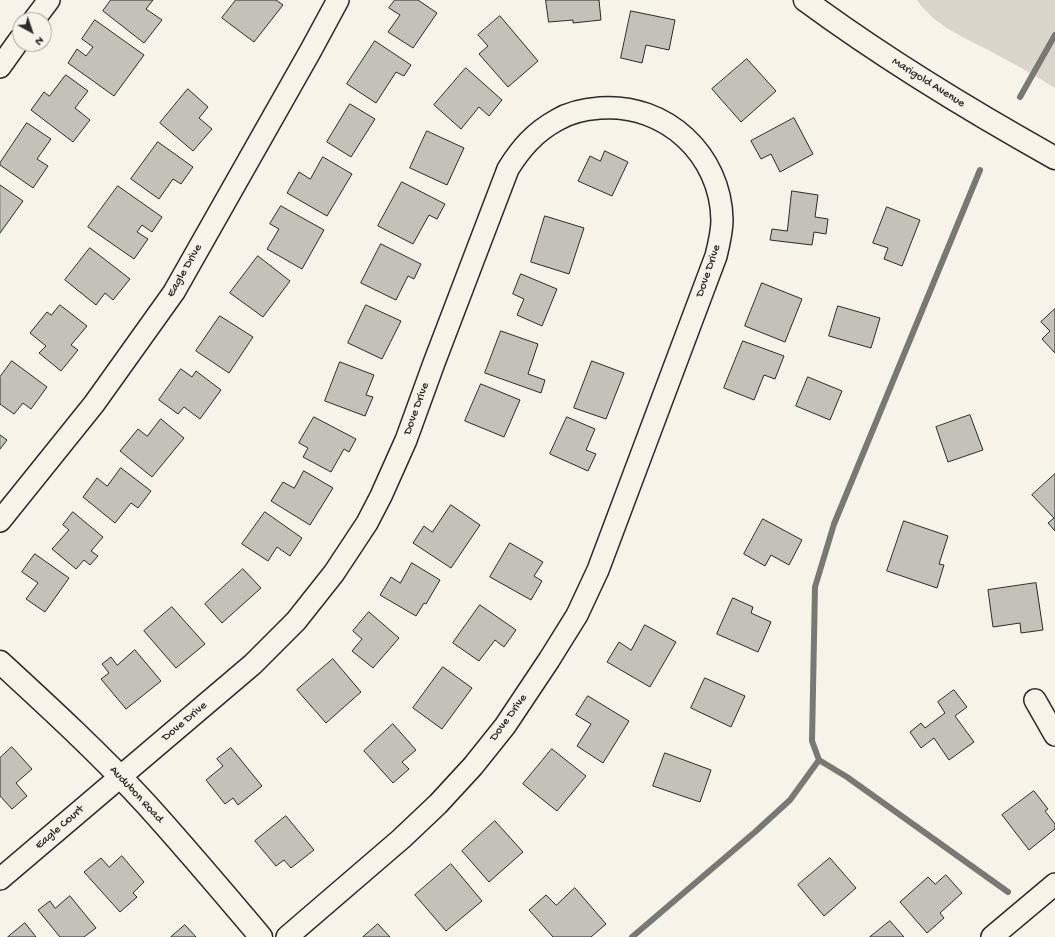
<!DOCTYPE html>
<style>
body{margin:0}
#map{position:relative;width:1055px;height:937px;overflow:hidden;background:#f7f3e8;font-family:"Gochi Hand",sans-serif}
canvas{display:block}
.north{position:absolute;left:12px;top:12px;width:40px;height:40px;box-sizing:border-box;background:#f7f3e8;border:1px solid #a5a39c;border-radius:50%;rotate:140deg;font-size:11px;font-weight:700;line-height:16px;text-align:center;color:#2b2b2b}
.north::after{content:'';display:block;margin:auto;width:14px;height:18px;background:#2b2b2b;clip-path:polygon(50% 0,100% 100%,50% 72%,0 100%)}
</style>
<div id="map">
<canvas width="1055" height="937"></canvas>
<div class="north">N</div>
</div>
<script>
const context = document.querySelector('canvas').getContext('2d');
context.lineJoin = 'round';
function paint(path, color) {
  context.fillStyle = color;
  context.fill(path, 'evenodd');
}
function strokePath(path, color, width, dash) {
  context.strokeStyle = color;
  context.lineWidth = width;
  context.lineCap = dash ? 'butt' : 'round';
  context.setLineDash(dash || []);
  context.stroke(path);
}
function write(font, color, halo, rows, align = 'center') {
  context.font = font + ' "Gochi Hand",sans-serif';
  context.lineWidth = 3.5;
  context.setLineDash([]);
  context.textBaseline = 'middle';
  context.strokeStyle = halo;
  context.fillStyle = color;
  for (const [text, x, y, turn = 0] of rows) {
    context.save();
    context.translate(x, y);
    context.rotate((+turn || 0) * Math.PI / 180);
    context.textAlign = isNaN(turn) ? turn : align;
    if (halo) context.strokeText(text, 0, 0);
    context.fillText(text, 0, 0);
    context.restore();
  }
}
paint(new Path2D(`
 M 917,0 L 1055,0 L 1055,88 C 1033,74 1009,61 986,49 C 961,36 933,24 917,0 Z`), '#dad6cc');
strokePath(new Path2D(`
 M 1020,97 L 1055,35
 M 980,170 L 834,524 L 815,587 L 812,741 L 819,760 L 847,777 L 1008,892
 M 632,937 L 755,832 L 790,800 L 819,760`), '#7a7874', 6);
const building = new Path2D(`
 M 111,0 L 153,0 L 146,9 L 162,20 L 144,43 L 103,11 Z
 M 236,0 L 276,0 L 283,5 L 254,42 L 222,18 Z
 M 395,0 L 418,0 L 437,13 L 413,48 L 388,32 L 400,15 L 389,8 Z
 M 546,0 L 599,0 L 601,20 L 573,23 L 573,20 L 549,22 Z
 M 631,11 L 675,20 L 669,50 L 646,45 L 642,63 L 621,58 Z
 M 500,16 L 538,61 L 508,87 L 479,54 L 488,46 L 478,35 Z
 M 95,20 L 144,55 L 114,96 L 68,63 L 77,49 L 86,56 L 93,47 L 82,39 Z
 M 375,41 L 411,65 L 404,76 L 396,72 L 376,103 L 347,84 Z
 M 747,59 L 776,91 L 741,122 L 712,89 Z
 M 466,68 L 502,100 L 489,116 L 479,107 L 461,129 L 434,105 Z
 M 66,75 L 88,91 L 75,108 L 90,120 L 73,142 L 31,110 L 44,92 L 49,96 Z
 M 188,89 L 208,107 L 199,118 L 212,129 L 193,151 L 160,123 Z
 M 350,104 L 375,119 L 351,157 L 327,142 Z
 M 794,118 L 813,154 L 780,172 L 771,154 L 761,159 L 751,141 Z
 M 27,123 L 51,139 L 37,159 L 48,166 L 33,188 L 0,165 L 0,163 Z
 M 427,131 L 464,148 L 447,185 L 410,168 Z
 M 158,142 L 193,167 L 181,184 L 173,179 L 159,199 L 131,179 Z
 M 605,151 L 628,162 L 612,196 L 578,181 L 590,156 L 600,161 Z
 M 323,157 L 352,174 L 327,216 L 287,193 L 299,172 L 310,179 Z
 M 402,182 L 445,204 L 437,219 L 429,215 L 413,244 L 378,226 Z
 M 0,185 L 23,201 L 0,233 Z
 M 118,186 L 162,217 L 152,232 L 142,225 L 137,232 L 148,239 L 134,259 L 88,227 Z
 M 792,191 L 818,195 L 815,217 L 828,219 L 826,234 L 814,232 L 812,245 L 770,240 L 772,229 L 787,231 Z
 M 281,206 L 324,230 L 302,269 L 267,249 L 279,229 L 270,224 Z
 M 887,207 L 920,220 L 902,266 L 884,259 L 888,248 L 873,243 Z
 M 545,216 L 584,228 L 569,274 L 531,262 Z
 M 381,244 L 421,264 L 414,279 L 408,276 L 396,300 L 361,283 Z
 M 90,248 L 130,279 L 113,300 L 105,293 L 96,305 L 65,280 Z
 M 258,256 L 290,281 L 263,317 L 230,293 Z
 M 521,274 L 557,289 L 542,326 L 517,315 L 524,299 L 513,294 Z
 M 762,283 L 802,299 L 785,342 L 745,326 Z
 M 60,305 L 87,326 L 71,345 L 78,350 L 61,371 L 39,353 L 46,346 L 30,333 L 47,312 L 51,315 Z
 M 366,305 L 401,321 L 382,359 L 348,343 Z
 M 838,306 L 880,318 L 871,348 L 829,336 Z
 M 1055,309 L 1055,353 L 1042,339 L 1050,331 L 1041,322 Z
 M 220,316 L 253,337 L 229,373 L 196,351 Z
 M 501,331 L 538,344 L 528,374 L 545,380 L 541,393 L 485,373 Z
 M 743,341 L 784,356 L 775,379 L 764,375 L 754,400 L 724,388 Z
 M 12,361 L 47,387 L 31,409 L 23,403 L 14,414 L 0,404 L 0,377 Z
 M 592,361 L 624,373 L 606,419 L 574,408 Z
 M 340,362 L 374,375 L 366,395 L 373,397 L 365,416 L 325,401 Z
 M 181,369 L 192,377 L 196,371 L 221,390 L 200,419 L 184,407 L 178,414 L 159,400 Z
 M 808,377 L 842,391 L 830,420 L 796,406 Z
 M 481,384 L 520,400 L 504,437 L 465,421 Z
 M 970,415 L 983,450 L 948,462 L 936,427 Z
 M 314,417 L 356,439 L 349,452 L 344,449 L 331,472 L 303,457 L 308,448 L 299,443 Z
 M 567,417 L 595,429 L 586,450 L 596,454 L 588,471 L 550,454 Z
 M 161,419 L 184,438 L 152,477 L 120,451 L 138,429 L 147,436 Z
 M 0,435 L 7,440 L 0,449 Z
 M 121,468 L 151,491 L 138,508 L 131,503 L 115,523 L 83,497 L 97,478 L 107,486 Z
 M 304,471 L 333,488 L 310,525 L 271,501 L 283,482 L 294,488 Z
 M 1055,474 L 1055,531 L 1048,523 L 1054,518 L 1032,495 Z
 M 451,505 L 480,525 L 451,568 L 413,543 L 424,526 L 432,532 Z
 M 73,512 L 103,537 L 91,551 L 98,556 L 90,565 L 84,560 L 76,569 L 52,549 L 69,530 L 63,525 Z
 M 265,512 L 302,538 L 290,556 L 277,547 L 268,561 L 242,544 Z
 M 763,519 L 802,540 L 789,565 L 771,555 L 765,566 L 744,554 Z
 M 904,521 L 948,536 L 939,564 L 944,565 L 937,588 L 887,571 Z
 M 510,543 L 543,562 L 534,576 L 542,581 L 531,600 L 490,577 Z
 M 35,554 L 69,578 L 45,612 L 26,599 L 38,583 L 22,572 Z
 M 412,563 L 440,580 L 426,604 L 424,603 L 416,616 L 380,595 L 391,577 L 400,583 Z
 M 243,569 L 261,588 L 222,623 L 205,604 Z
 M 1036,583 L 1043,630 L 1021,633 L 1020,623 L 993,627 L 988,590 Z
 M 733,598 L 753,607 L 751,613 L 771,622 L 758,652 L 717,634 Z
 M 480,605 L 516,630 L 504,647 L 495,640 L 479,661 L 453,643 Z
 M 172,607 L 205,644 L 176,668 L 144,631 Z
 M 369,612 L 399,638 L 373,668 L 352,651 L 362,639 L 353,631 Z
 M 645,625 L 676,642 L 650,687 L 607,662 L 619,642 L 631,650 Z
 M 135,650 L 161,681 L 126,709 L 101,679 L 109,673 L 102,664 L 111,657 L 117,665 Z
 M 333,659 L 361,692 L 326,723 L 297,690 Z
 M 443,667 L 472,688 L 442,729 L 413,708 Z
 M 705,678 L 745,696 L 731,727 L 691,708 Z
 M 954,690 L 967,707 L 955,716 L 974,742 L 949,760 L 934,738 L 921,748 L 910,732 L 921,723 L 925,728 L 945,713 L 938,702 Z
 M 588,696 L 629,721 L 603,763 L 577,746 L 591,724 L 576,715 Z
 M 393,724 L 416,750 L 402,762 L 409,769 L 393,783 L 364,751 Z
 M 12,747 L 32,769 L 16,783 L 27,796 L 12,809 L 0,796 L 0,758 Z
 M 231,748 L 262,786 L 238,805 L 233,798 L 225,804 L 206,780 L 223,766 L 217,759 Z
 M 552,749 L 586,776 L 557,811 L 523,784 Z
 M 665,753 L 711,770 L 700,802 L 653,786 Z
 M 1034,791 L 1048,809 L 1045,811 L 1055,824 L 1055,829 L 1029,850 L 1002,815 Z
 M 286,816 L 314,850 L 291,868 L 284,860 L 276,866 L 255,841 Z
 M 495,821 L 523,852 L 489,882 L 462,851 Z
 M 122,856 L 144,882 L 133,893 L 137,897 L 120,912 L 84,872 L 101,858 L 109,867 Z
 M 830,858 L 856,888 L 824,916 L 798,885 Z
 M 451,864 L 482,901 L 446,931 L 415,895 Z
 M 946,875 L 962,893 L 940,913 L 944,918 L 927,933 L 900,902 L 928,877 L 935,884 Z
 M 575,888 L 606,924 L 591,937 L 553,937 L 529,910 L 546,895 L 556,905 Z
 M 70,896 L 96,928 L 84,937 L 60,937 L 38,910 L 50,901 L 55,908 Z
 M 890,921 L 904,937 L 870,937 Z
 M 25,923 L 36,937 L 8,937 Z
 M 378,924 L 390,937 L 363,937 Z
 M 185,925 L 196,937 L 171,937 Z`);
paint(building, '#c4c1b9');
strokePath(building, '#2b2b2b', 1);
const street = new Path2D(`
 M 34,20 L 49,0
 M 0,67 L 20,39
 M 0,521 L 94,404 L 174,292 L 311,50 L 338,0
 M 1035,700 L 1055,735
 M 0,879 L 253,664 L 296,621 L 334,573 L 367,523 L 381,496 L 406,440 L 434,363 L 508,169 C 521,148 535,132 557,120 C 570,112 586,109 600,108 C 666,103 721,155 722,220 C 722,232 719,244 716,256 L 598,570 L 577,615 L 549,660 L 505,726 L 473,766 L 438,804 L 401,839 L 287,937
 M 992,937 L 1055,884`);
const secondary = new Path2D(`
 M 805,0 C 885,59 969,110 1055,158
 M 0,662 C 50,708 100,754 146,804 C 185,847 223,892 261,937`);
strokePath(street, '#2b2b2b', 24);
strokePath(secondary, '#2b2b2b', 25);
strokePath(street, '#f7f3e8', 21);
strokePath(secondary, '#f7f3e8', 22);
write('12px', '#2b2b2b', '#f7f3e8', [
 ["Marigold Avenue",928,83,32],
 ["Eagle Drive",185,271,-60],
 ["Dove Drive",709,271,-71],
 ["Dove Drive",417,409,-70],
 ["Dove Drive",509,718,-54],
 ["Dove Drive",185,722,-40],
 ["Audubon Road",136,795,47],
 ["Eagle Court",60,828,-41]
]);
</script>
